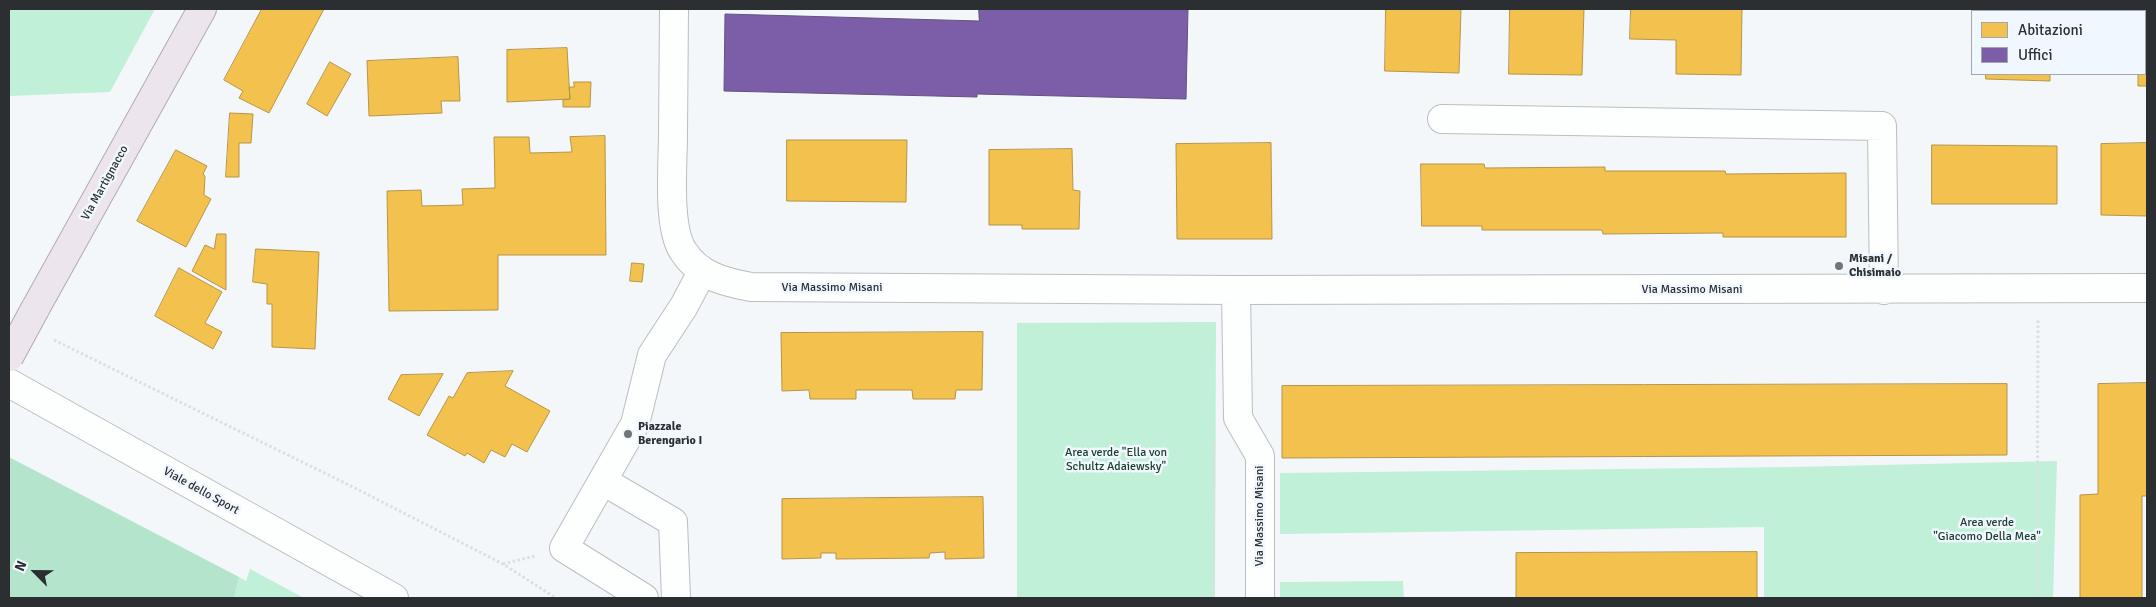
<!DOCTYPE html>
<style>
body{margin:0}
#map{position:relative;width:2156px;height:607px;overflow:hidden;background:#f4f7fa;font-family:Signika,sans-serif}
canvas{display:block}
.frame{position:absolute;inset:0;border:10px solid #2c2f32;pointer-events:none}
.legend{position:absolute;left:1971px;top:10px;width:175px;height:65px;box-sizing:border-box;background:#f0f7fe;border:1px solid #a2a7ac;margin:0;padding:6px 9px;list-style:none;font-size:15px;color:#2c2f32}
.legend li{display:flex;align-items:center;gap:10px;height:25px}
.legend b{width:25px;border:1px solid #a2a7ac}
.north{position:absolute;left:10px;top:547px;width:50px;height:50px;-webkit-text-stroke:4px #f0f7fe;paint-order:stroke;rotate:293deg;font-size:14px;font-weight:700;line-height:20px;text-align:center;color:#2c2f32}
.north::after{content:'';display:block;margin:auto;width:18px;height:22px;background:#2c2f32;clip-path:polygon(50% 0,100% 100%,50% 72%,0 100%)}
</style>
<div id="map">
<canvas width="2156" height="607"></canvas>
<div class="frame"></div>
<ul class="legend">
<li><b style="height:14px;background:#f2c14e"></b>Abitazioni</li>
<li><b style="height:14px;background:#7b5ea7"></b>Uffici</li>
</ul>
<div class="north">N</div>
</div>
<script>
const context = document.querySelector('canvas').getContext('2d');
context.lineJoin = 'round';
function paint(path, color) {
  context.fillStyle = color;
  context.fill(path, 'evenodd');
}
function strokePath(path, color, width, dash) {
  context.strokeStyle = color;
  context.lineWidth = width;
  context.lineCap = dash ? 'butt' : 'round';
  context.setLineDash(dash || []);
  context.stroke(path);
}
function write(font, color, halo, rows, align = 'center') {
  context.font = font + ' Signika,sans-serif';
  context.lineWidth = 5;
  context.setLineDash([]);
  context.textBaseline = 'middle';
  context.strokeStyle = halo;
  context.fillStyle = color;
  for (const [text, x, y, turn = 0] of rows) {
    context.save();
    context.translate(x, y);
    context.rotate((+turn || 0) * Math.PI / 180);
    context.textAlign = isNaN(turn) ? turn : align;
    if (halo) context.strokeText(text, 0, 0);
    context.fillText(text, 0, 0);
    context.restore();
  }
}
paint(new Path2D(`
 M 9,9 L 155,9 L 110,92 L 9,96 Z
 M 1216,322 L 1215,598 L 1017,598 L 1017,323 Z
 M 2057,461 L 2053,598 L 1764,598 L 1764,527 L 1280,534 L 1280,473 L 1792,467 Z
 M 250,569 L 304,598 L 234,598 L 239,577 L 246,581 Z
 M 1403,581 L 1404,598 L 1280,598 L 1280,582 Z`), '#c0f0d7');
paint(new Path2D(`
 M 9,457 L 239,577 L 234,598 L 9,598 Z`), '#b4e5cc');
const homes = new Path2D(`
 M 262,9 L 324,9 L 269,113 L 239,98 L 243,91 L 224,80 Z
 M 1386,9 L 1461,9 L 1459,73 L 1385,71 Z
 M 1510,9 L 1584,9 L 1582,75 L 1509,74 Z
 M 1631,9 L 1742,9 L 1741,75 L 1676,74 L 1676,40 L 1630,39 Z
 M 1987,9 L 2098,9 L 2098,11 L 1987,11 Z
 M 2139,9 L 2147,9 L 2147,86 L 2138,86 L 2138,74 L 2145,74 L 2145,11 L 2139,11 Z
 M 567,48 L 570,99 L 507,102 L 507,50 Z
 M 458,57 L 460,101 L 441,101 L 442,113 L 369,116 L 367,61 Z
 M 330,62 L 351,74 L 327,116 L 307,104 Z
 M 1986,74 L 2050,74 L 2050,81 L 1986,79 Z
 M 574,82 L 591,82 L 590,107 L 563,107 L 563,100 L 570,99 L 569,87 L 574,87 Z
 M 230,113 L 253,114 L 251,143 L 239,143 L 239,177 L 226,177 Z
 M 605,136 L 606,255 L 498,255 L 498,310 L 389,311 L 387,191 L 421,190 L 422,206 L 463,205 L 462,189 L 495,188 L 494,137 L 529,137 L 530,153 L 572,152 L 570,137 Z
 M 787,140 L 907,140 L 906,202 L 787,201 Z
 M 1271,143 L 1272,239 L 1177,239 L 1176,144 Z
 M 2147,143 L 2147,216 L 2101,215 L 2101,144 Z
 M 1932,145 L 2057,146 L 2057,204 L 1932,204 Z
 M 1072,149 L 1073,190 L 1080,191 L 1079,229 L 1022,229 L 1022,225 L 989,225 L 989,150 Z
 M 176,150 L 207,166 L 203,174 L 205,176 L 204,195 L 211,199 L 186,247 L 137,221 Z
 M 1421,164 L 1484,164 L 1485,168 L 1605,167 L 1605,171 L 1725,171 L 1726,174 L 1846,173 L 1846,237 L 1723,237 L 1723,233 L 1603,234 L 1602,230 L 1482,230 L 1482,226 L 1422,226 Z
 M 217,234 L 226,234 L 226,290 L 192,271 L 205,245 L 214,249 Z
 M 256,249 L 319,252 L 315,349 L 272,347 L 272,304 L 267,304 L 267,284 L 253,282 Z
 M 632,263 L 644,264 L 642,282 L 630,281 Z
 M 179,268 L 222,292 L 205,323 L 222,332 L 213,349 L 155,316 Z
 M 983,332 L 982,390 L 956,390 L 955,399 L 913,399 L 912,390 L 856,390 L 856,399 L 810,399 L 809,390 L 782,391 L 781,333 Z
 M 513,371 L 505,386 L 550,411 L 527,452 L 512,444 L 505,457 L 491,450 L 484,463 L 467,453 L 465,456 L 427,435 L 449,396 L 453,398 L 467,373 Z
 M 443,374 L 419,416 L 388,399 L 401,375 Z
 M 2147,383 L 2147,496 L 2142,496 L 2142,598 L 2080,598 L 2080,495 L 2098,494 L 2098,384 Z
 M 2007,384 L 2007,455 L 1282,458 L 1282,386 Z
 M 983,497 L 984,558 L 945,559 L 945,552 L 930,553 L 929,558 L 836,559 L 836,553 L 821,553 L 821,558 L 782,559 L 782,499 Z
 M 1757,552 L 1757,598 L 1516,598 L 1516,553 Z`);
paint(homes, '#f2c14e');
strokePath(homes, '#b79546', 1);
const offices = new Path2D(`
 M 979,9 L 1188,9 L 1186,99 L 977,94 L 977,97 L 724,91 L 725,14 L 979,21 Z`);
paint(offices, '#7b5ea7');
strokePath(offices, '#635084', 1);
const minor = new Path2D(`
 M 674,9 C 674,51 673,92 673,134 C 673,164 667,226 683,251 C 699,276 724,282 751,287 L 1236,290 L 2147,288
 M 1442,119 L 1882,126 L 1884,290
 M 1236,290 L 1238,418 L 1260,456 L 1260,598
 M 9,383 L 394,598
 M 603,481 L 673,522 L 676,598
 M 644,598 L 564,548 L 635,424 L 652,355 L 684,306 L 702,272`);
const major = new Path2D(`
 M 35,309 L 202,9`);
strokePath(minor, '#bbbec1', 30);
strokePath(major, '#b4a9b7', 30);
strokePath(new Path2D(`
 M 54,340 L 353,487 L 503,564 L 556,598
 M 503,564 L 535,556
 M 1213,598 L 1214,441
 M 2037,598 L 2038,319`), '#dddee0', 3, [2.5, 2.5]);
strokePath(minor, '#fdfefe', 28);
strokePath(major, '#ece5ed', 28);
const majorBridge = new Path2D(`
 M 9,357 L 35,309`);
strokePath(majorBridge, '#b4a9b7', 30, []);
strokePath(majorBridge, '#ece5ed', 28);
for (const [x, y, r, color] of [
 [1839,266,5,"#727578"],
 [628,434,5,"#727578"]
]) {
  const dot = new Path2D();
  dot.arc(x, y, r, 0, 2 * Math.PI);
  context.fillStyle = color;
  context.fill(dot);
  strokePath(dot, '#f0f7fe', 2);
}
write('12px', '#2c2f32', '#f0f7fe', [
 ["Via Martignacco",105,183,-61],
 ["Via Massimo Misani",832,288],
 ["Via Massimo Misani",1692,290],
 ["Viale dello Sport",201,491,29],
 ["Via Massimo Misani",1260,516,-90]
]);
write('bold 12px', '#2c2f32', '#f0f7fe', [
 ["Misani /",1849,259],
 ["Chisimaio",1849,273],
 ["Piazzale",638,427],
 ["Berengario I",638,441]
], 'left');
write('12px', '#1b402d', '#f0f7fe', [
 ["Area verde \"Ella von",1116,453],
 ["Schultz Adaiewsky\"",1116,467],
 ["Area verde",1987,523],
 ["\"Giacomo Della Mea\"",1987,537]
]);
</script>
